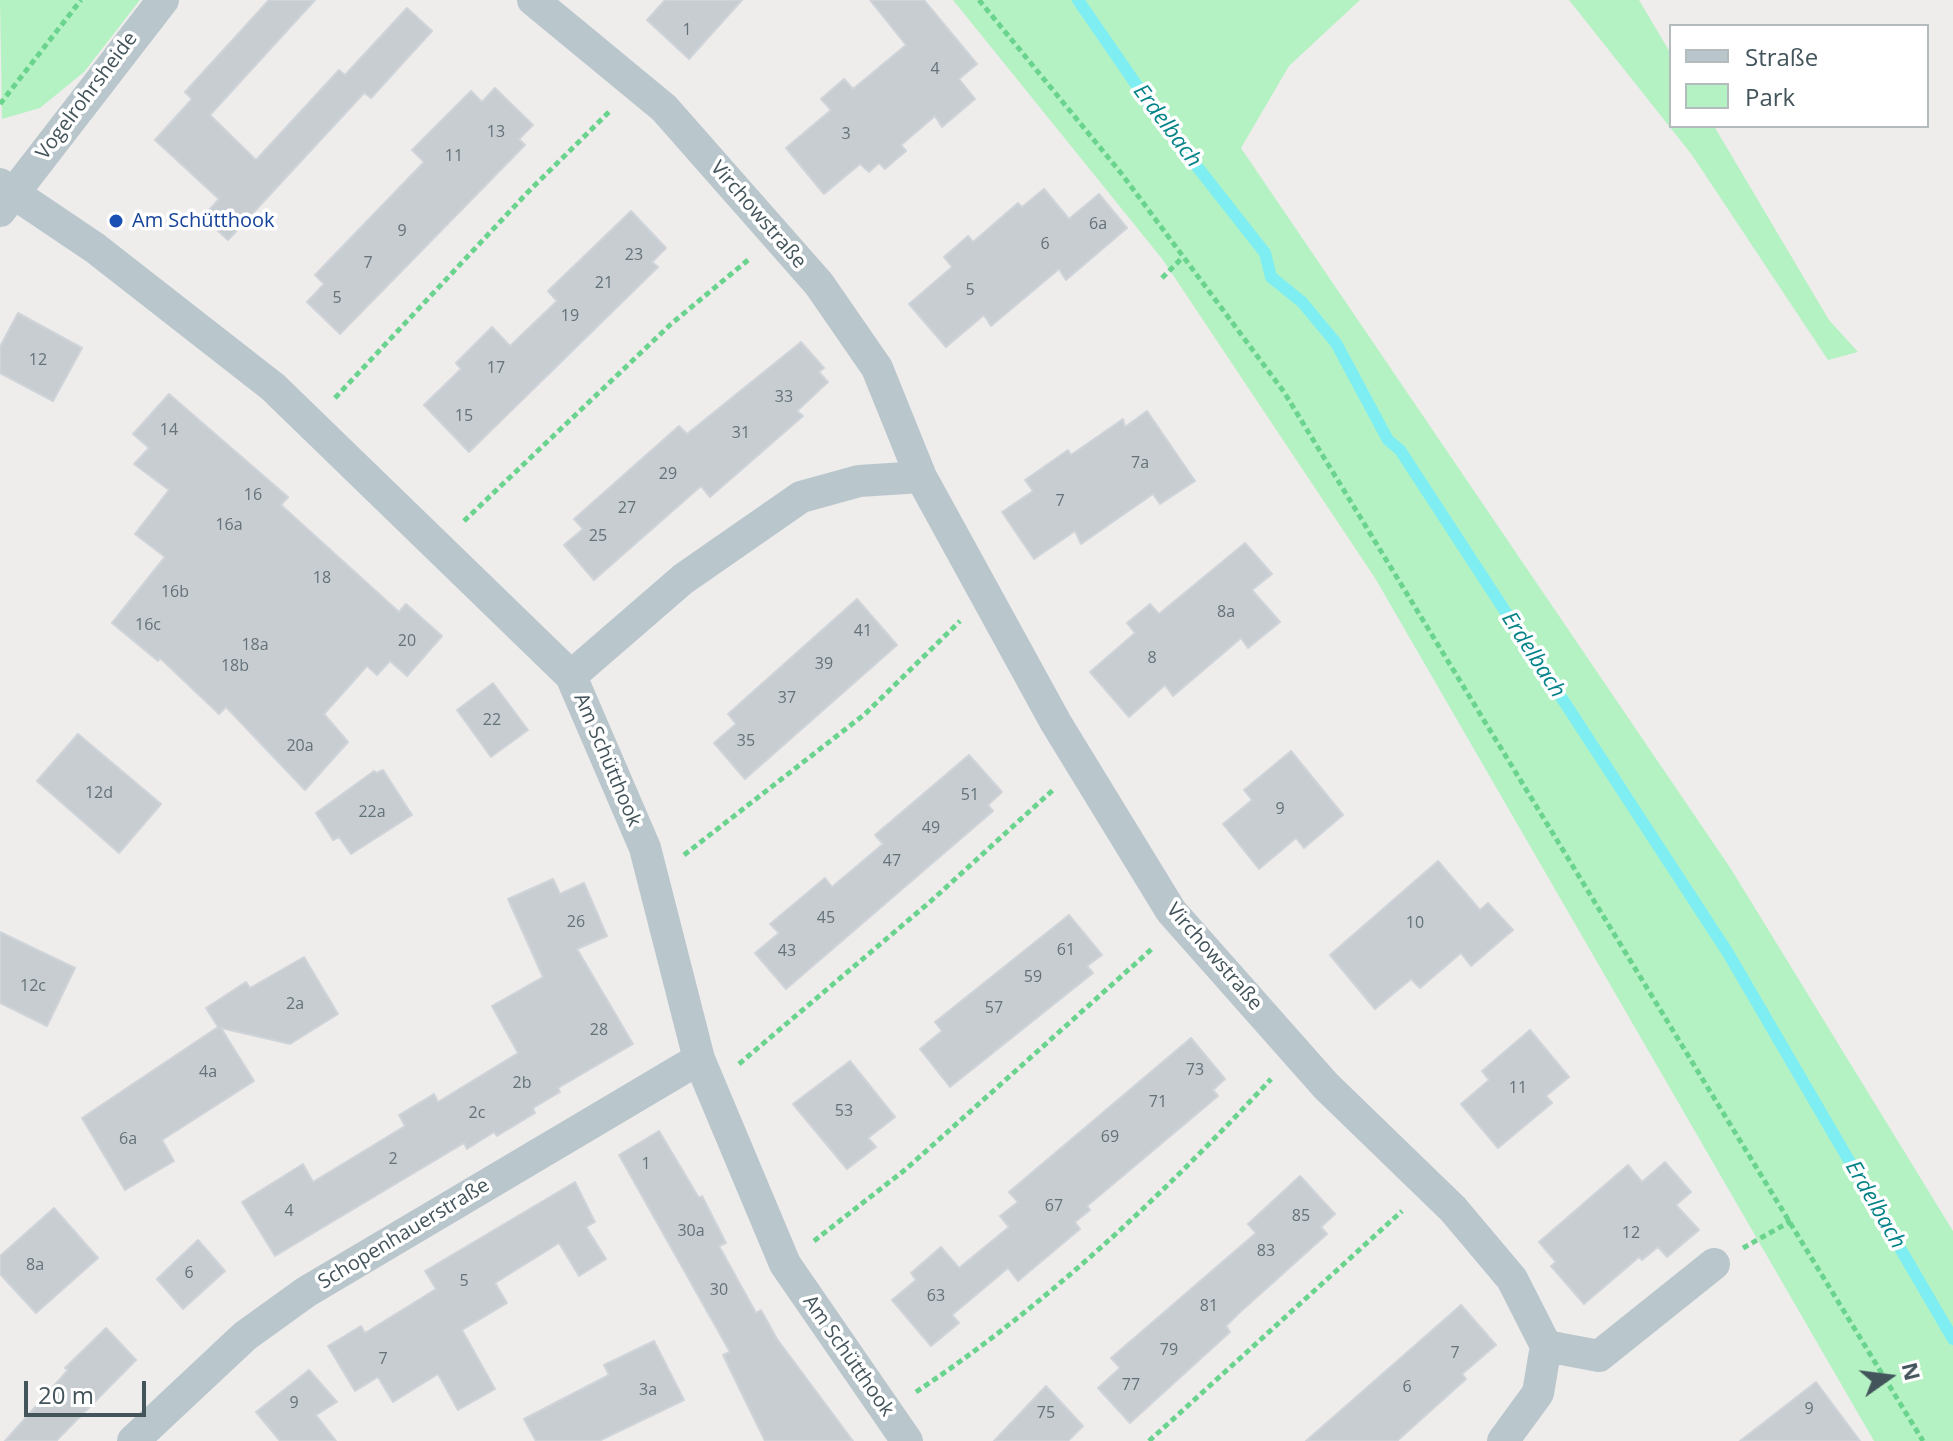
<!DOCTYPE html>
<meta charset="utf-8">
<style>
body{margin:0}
#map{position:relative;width:1953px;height:1441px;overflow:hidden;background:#efecec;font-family:"Open Sans",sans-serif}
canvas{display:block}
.legend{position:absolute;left:1669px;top:24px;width:260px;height:104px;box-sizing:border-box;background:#fff;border:2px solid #b4bbbd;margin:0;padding:10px 14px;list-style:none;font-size:24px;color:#43545b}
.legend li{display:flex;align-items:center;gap:16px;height:40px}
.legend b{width:40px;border:2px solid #b4bbbd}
.north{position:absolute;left:1849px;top:1337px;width:80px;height:80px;-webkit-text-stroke:6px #fff;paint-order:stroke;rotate:76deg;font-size:22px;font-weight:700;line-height:32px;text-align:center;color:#43545b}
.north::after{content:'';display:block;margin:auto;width:28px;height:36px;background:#43545b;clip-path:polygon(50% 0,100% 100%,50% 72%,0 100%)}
.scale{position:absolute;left:24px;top:1381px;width:122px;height:36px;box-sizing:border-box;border:4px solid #43545b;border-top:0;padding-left:10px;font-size:24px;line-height:28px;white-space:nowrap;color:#43545b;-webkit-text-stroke:6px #fff;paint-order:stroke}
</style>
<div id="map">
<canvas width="1953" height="1441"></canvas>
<ul class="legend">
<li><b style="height:10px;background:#b9c7cd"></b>Straße</li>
<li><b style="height:22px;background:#b5f2c3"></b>Park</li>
</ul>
<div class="north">N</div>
<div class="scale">20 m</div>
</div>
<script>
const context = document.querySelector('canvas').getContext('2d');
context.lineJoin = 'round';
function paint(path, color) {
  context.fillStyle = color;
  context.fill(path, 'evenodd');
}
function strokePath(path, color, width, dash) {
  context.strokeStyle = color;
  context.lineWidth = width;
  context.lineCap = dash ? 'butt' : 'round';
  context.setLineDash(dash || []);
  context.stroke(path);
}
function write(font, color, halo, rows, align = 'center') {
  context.font = font + ' "Open Sans",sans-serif';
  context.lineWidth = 7;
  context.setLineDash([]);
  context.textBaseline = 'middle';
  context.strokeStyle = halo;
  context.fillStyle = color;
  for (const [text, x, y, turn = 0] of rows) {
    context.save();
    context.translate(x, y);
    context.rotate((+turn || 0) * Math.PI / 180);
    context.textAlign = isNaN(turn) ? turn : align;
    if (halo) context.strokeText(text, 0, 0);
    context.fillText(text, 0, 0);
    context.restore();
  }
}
paint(new Path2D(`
 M 0,0 L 140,0 L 84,72 L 40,108 L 2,119 Z
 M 953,0 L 1360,0 L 1289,66 L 1241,148 L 1731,869 L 1953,1231 L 1953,1441 L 1874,1441 L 1375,578 L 1163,260 Z
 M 1569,0 L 1639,0 L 1671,54 L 1671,126 L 1714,126 L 1829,320 L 1858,352 L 1828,360 L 1692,155 Z`), '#b5f2c3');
strokePath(new Path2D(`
 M 1078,0 L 1162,122 L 1265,253 L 1271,277 L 1302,302 L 1336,343 L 1388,440 L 1400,450 L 1728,953 L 1953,1339`), '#7eeef3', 12);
const building = new Path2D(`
 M 269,0 L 315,0 L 210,115 L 256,160 L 339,70 L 345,75 L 407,8 L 432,31 L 371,98 L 364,93 L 228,240 L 203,217 L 219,199 L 155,140 L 192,99 L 185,92 Z
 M 665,0 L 742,0 L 689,59 L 647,20 Z
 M 870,0 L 924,0 L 977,64 L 959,79 L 975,99 L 942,127 L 935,116 L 901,145 L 906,151 L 885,169 L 879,163 L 869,172 L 860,164 L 824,194 L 786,148 L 831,110 L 821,99 L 844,79 L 853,89 L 906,45 Z
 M 495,88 L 533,125 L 519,139 L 525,145 L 340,334 L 307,302 L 324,284 L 315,275 L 424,162 L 412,150 L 471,91 L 482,102 Z
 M 1044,189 L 1069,219 L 1099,194 L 1127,228 L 1066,280 L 1059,269 L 991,326 L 984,315 L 946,347 L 909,304 L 952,267 L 944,257 L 968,236 L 973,242 L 1018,203 L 1022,207 Z
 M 631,211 L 666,248 L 652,262 L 658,267 L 469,452 L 424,405 L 461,369 L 456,363 L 492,327 L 510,346 L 557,301 L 548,291 Z
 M 18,313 L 82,348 L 53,401 L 0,373 L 0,347 Z
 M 801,342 L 824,368 L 819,372 L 828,382 L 797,411 L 803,416 L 710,497 L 701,486 L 594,580 L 564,545 L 583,529 L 574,519 L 679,426 L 687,434 Z
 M 169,394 L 288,497 L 281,505 L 399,612 L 406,604 L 442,636 L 407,676 L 390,661 L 377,675 L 367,666 L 324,714 L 348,742 L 305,790 L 226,707 L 219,714 L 160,658 L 158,661 L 112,623 L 165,557 L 135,534 L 169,490 L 134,464 L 149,448 L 133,434 Z
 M 1147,411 L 1195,481 L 1160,504 L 1153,494 L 1081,544 L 1075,531 L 1034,559 L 1002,512 L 1033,491 L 1025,480 L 1068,450 L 1071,455 L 1123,419 L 1125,427 Z
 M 1245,543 L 1272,574 L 1252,590 L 1280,622 L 1248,648 L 1241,638 L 1173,696 L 1165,685 L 1129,717 L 1090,672 L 1135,633 L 1127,623 L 1150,604 L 1159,614 Z
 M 857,599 L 897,645 L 745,779 L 714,743 L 736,724 L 728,714 Z
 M 493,683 L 528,730 L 491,757 L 457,710 Z
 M 78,734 L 161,804 L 119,853 L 37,781 Z
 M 1291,751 L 1343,815 L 1304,848 L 1296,838 L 1259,869 L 1223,824 L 1252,800 L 1244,790 Z
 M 969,755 L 1002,792 L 988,805 L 993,811 L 786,989 L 755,953 L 779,933 L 770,924 L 825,878 L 832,887 L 883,844 L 875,835 Z
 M 383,770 L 412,815 L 351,854 L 339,837 L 333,840 L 316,813 L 374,771 L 377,773 Z
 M 1438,861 L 1480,910 L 1488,903 L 1513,930 L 1471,966 L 1461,953 L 1420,988 L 1411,979 L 1375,1009 L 1330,955 Z
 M 553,879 L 560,894 L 584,883 L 607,936 L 577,949 L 633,1044 L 558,1088 L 560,1092 L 533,1108 L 535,1113 L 497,1136 L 494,1132 L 467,1149 L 464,1143 L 275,1256 L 242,1202 L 303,1164 L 313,1182 L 405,1126 L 399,1115 L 434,1094 L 438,1102 L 518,1053 L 492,1006 L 543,977 L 508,899 Z
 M 1069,915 L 1102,955 L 1087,966 L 1093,973 L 950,1087 L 920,1049 L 942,1031 L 935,1022 Z
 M 0,932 L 75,968 L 47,1026 L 0,1003 Z
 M 304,957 L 338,1014 L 290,1044 L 221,1028 L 254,1081 L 162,1140 L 174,1161 L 125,1190 L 82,1118 L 218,1027 L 206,1008 L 246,982 L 250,988 Z
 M 1530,1030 L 1569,1077 L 1546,1096 L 1552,1103 L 1498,1148 L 1461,1104 L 1489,1080 L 1482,1071 Z
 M 1191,1038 L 1225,1079 L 1213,1090 L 1218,1096 L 1087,1206 L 1090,1210 L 1075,1222 L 1080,1229 L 1018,1281 L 1008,1268 L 952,1315 L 959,1323 L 931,1346 L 892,1300 L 916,1280 L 911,1273 L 941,1247 L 959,1268 L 1009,1227 L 1000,1216 L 1018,1202 L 1009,1192 Z
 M 850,1061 L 895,1117 L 868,1138 L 876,1147 L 847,1169 L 793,1104 Z
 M 659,1131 L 699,1198 L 702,1196 L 726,1243 L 719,1246 L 756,1313 L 761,1310 L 777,1339 L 853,1441 L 765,1441 L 723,1355 L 730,1352 L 619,1155 Z
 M 1665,1162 L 1691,1192 L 1676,1205 L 1699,1230 L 1667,1257 L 1658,1247 L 1642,1260 L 1639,1257 L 1584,1304 L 1551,1266 L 1556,1262 L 1539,1242 L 1628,1165 L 1642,1182 Z
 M 1300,1176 L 1335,1214 L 1321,1227 L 1327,1234 L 1238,1314 L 1226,1326 L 1230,1332 L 1130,1423 L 1098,1388 L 1120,1368 L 1111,1358 L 1256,1233 L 1248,1224 Z
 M 575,1182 L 595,1222 L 586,1227 L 606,1259 L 579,1276 L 559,1243 L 495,1283 L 507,1303 L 462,1330 L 495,1389 L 458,1410 L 438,1374 L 393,1402 L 378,1377 L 355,1391 L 328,1346 L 361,1326 L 365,1333 L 436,1289 L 425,1271 Z
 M 54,1208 L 98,1258 L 36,1313 L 0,1274 L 0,1256 Z
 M 198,1240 L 225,1271 L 183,1309 L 157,1279 Z
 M 1461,1305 L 1496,1345 L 1462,1374 L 1466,1379 L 1397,1441 L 1306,1441 Z
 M 106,1328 L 136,1360 L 56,1441 L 5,1441 L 68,1370 L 65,1368 Z
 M 654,1341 L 684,1400 L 599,1441 L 536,1441 L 524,1419 L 609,1375 L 604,1365 Z
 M 309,1370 L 337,1402 L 316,1415 L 336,1441 L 280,1441 L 256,1412 Z
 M 1816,1382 L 1860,1441 L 1740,1441 Z
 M 1046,1386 L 1083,1426 L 1068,1441 L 994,1441 Z`);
paint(building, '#c8cdd2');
strokePath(building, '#cfd4d9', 2);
strokePath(new Path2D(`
 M 979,0 L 1121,173 L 1284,392 L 1923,1441
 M 0,104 L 81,0
 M 1162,278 L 1183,257
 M 335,398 L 527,193 L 610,111
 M 464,521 L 671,324 L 748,260
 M 684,855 L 865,714 L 960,621
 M 739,1064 L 931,901 L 1054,789
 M 814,1241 L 906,1169 L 1154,947
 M 1743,1248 L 1791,1221
 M 916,1392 C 1048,1304 1164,1194 1271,1079
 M 1149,1441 L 1402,1211`), '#6ad38e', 5, [6, 4]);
strokePath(new Path2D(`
 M 533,0 L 664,108 L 819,284 L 877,368 L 921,477 L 859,481 L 801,497 L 683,579 L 571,676
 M 0,184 L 95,248 L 273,387 L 571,676 L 645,848 L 699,1059 L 785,1264 L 907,1441
 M 0,211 L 163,0
 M 921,477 L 1056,723 L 1171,911 L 1326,1086 L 1453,1209 L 1512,1279 L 1546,1346 L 1538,1393 L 1503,1441
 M 1546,1346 L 1599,1356 L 1714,1264
 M 133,1441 L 245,1336 L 306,1292 L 699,1059`), '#b9c7cd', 32);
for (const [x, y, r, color] of [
 [116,221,8,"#1a4fb4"]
]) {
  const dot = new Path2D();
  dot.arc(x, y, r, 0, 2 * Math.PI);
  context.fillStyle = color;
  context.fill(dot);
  strokePath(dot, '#fff', 3);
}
write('16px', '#647279', null, [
 ["1",687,30],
 ["4",935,69],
 ["13",496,132],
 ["3",846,134],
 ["11",454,156],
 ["6a",1098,224],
 ["9",402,231],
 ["6",1045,244],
 ["23",634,255],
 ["7",368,263],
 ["21",604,283],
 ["5",970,290],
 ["5",337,298],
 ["19",570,316],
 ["12",38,360],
 ["17",496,368],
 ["33",784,397],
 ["15",464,416],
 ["14",169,430],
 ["31",741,433],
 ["7a",1140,463],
 ["29",668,474],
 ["16",253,495],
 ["7",1060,501],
 ["27",627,508],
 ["16a",229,525],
 ["25",598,536],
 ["18",322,578],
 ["16b",175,592],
 ["8a",1226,612],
 ["16c",148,625],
 ["41",863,631],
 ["20",407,641],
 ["18a",255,645],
 ["8",1152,658],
 ["39",824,664],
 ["18b",235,666],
 ["37",787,698],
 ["22",492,720],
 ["35",746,741],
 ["20a",300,746],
 ["12d",99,793],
 ["51",970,795],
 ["9",1280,809],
 ["22a",372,812],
 ["49",931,828],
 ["47",892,861],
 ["45",826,918],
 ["26",576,922],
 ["10",1415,923],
 ["61",1066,950],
 ["43",787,951],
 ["59",1033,977],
 ["12c",33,986],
 ["2a",295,1004],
 ["57",994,1008],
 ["28",599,1030],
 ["73",1195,1070],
 ["4a",208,1072],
 ["2b",522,1083],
 ["11",1518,1088],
 ["71",1158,1102],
 ["53",844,1111],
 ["2c",477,1113],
 ["69",1110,1137],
 ["6a",128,1139],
 ["2",393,1159],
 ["1",646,1164],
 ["67",1054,1206],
 ["4",289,1211],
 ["85",1301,1216],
 ["30a",691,1231],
 ["12",1631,1233],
 ["83",1266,1251],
 ["8a",35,1265],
 ["6",189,1273],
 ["5",464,1281],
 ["30",719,1290],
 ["63",936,1296],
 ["81",1209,1306],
 ["79",1169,1350],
 ["7",1455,1353],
 ["7",383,1359],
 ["77",1131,1385],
 ["6",1407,1387],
 ["3a",648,1390],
 ["9",294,1403],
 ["9",1809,1409],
 ["75",1046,1413]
]);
write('20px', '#43545b', '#fff', [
 ["Vogelrohrsheide",87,96,-53],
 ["Virchowstraße",758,215,49],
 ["Am Schütthook",607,760,67],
 ["Virchowstraße",1214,957,49],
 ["Schopenhauerstraße",404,1234,-31],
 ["Am Schütthook",848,1356,55]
]);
write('20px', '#164399', '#fff', [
 ["Am Schütthook",132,221]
], 'left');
write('italic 22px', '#048389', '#fff', [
 ["Erdelbach",1167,126,53],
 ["Erdelbach",1533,655,57],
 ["Erdelbach",1875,1205,60]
]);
</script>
